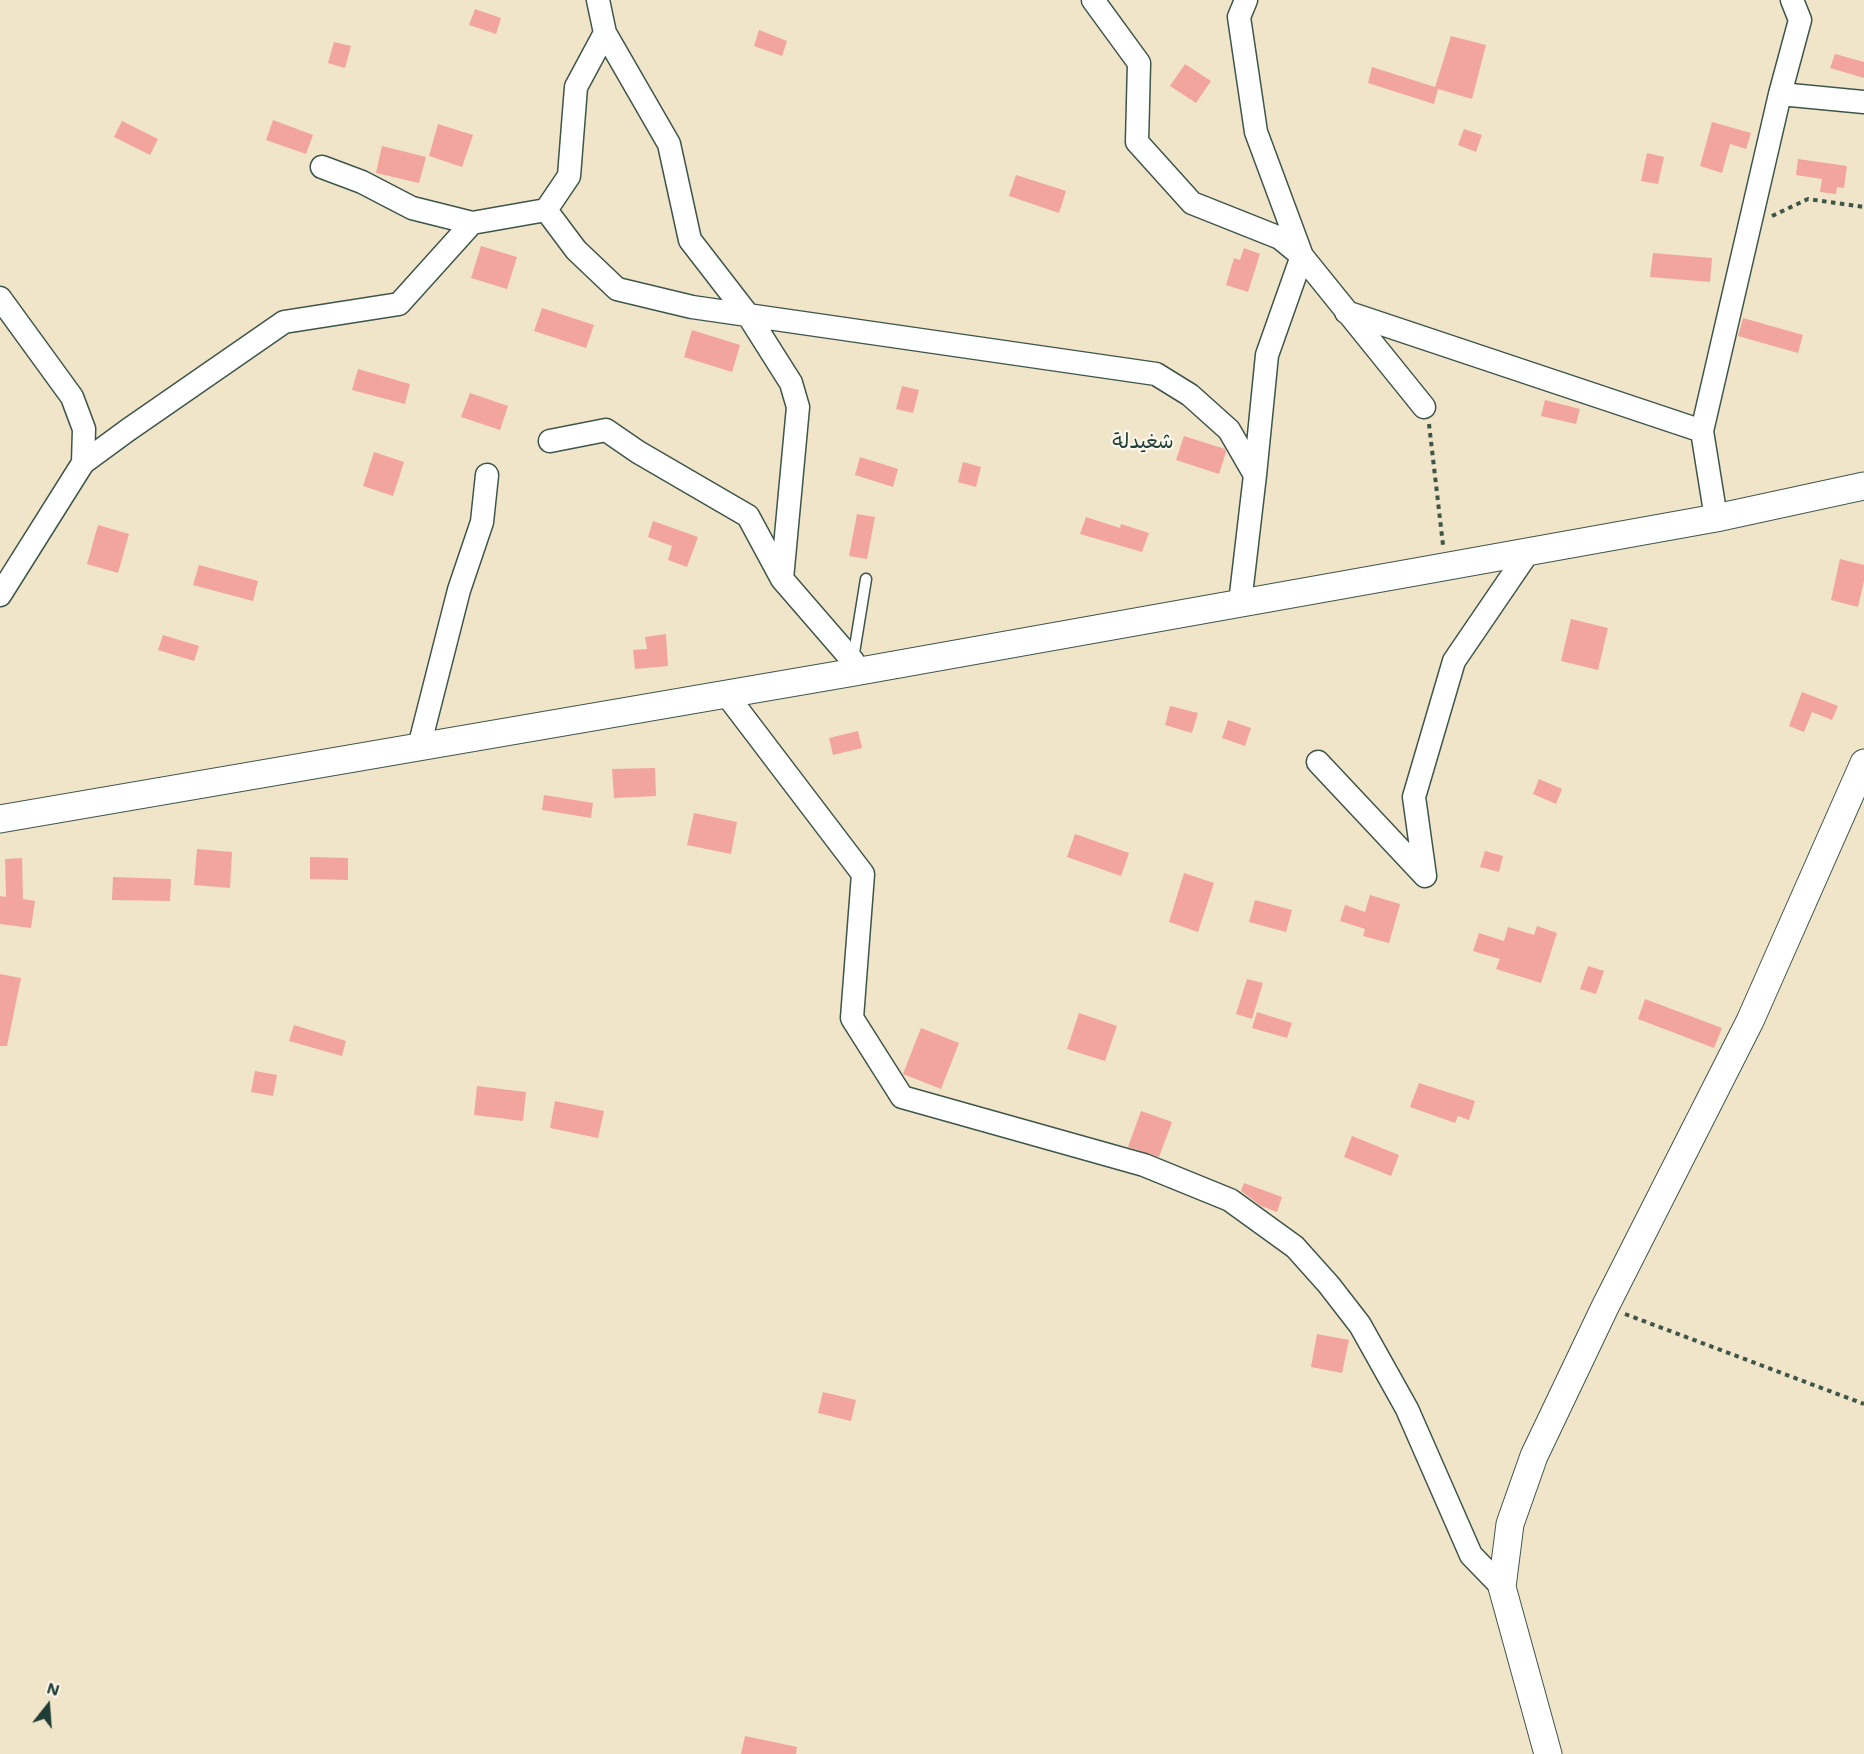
<!DOCTYPE html>
<meta charset="utf-8">
<style>
body{margin:0}
#map{position:relative;width:1864px;height:1754px;overflow:hidden;background:#f1e5c9;font-family:Mali,sans-serif}
canvas{display:block}
.north{position:absolute;left:18px;top:1676px;width:60px;height:60px;-webkit-text-stroke:4px #fbf7ec;paint-order:stroke;rotate:17deg;font-size:16px;font-weight:700;line-height:24px;text-align:center;color:#1f3d34}
.north::after{content:'';display:block;margin:auto;width:21px;height:27px;background:#1f3d34;clip-path:polygon(50% 0,100% 100%,50% 72%,0 100%)}
</style>
<div id="map">
<canvas width="1864" height="1754"></canvas>
<div class="north">N</div>
</div>
<script>
const context = document.querySelector('canvas').getContext('2d');
context.lineJoin = 'round';
function paint(path, color) {
  context.fillStyle = color;
  context.fill(path, 'evenodd');
}
function strokePath(path, color, width, dash) {
  context.strokeStyle = color;
  context.lineWidth = width;
  context.lineCap = dash ? 'butt' : 'round';
  context.setLineDash(dash || []);
  context.stroke(path);
}
function write(font, color, halo, rows, align = 'center') {
  context.font = font + ' Mali,"Playpen Sans Arabic",sans-serif';
  context.lineWidth = 4.5;
  context.setLineDash([]);
  context.textBaseline = 'middle';
  context.strokeStyle = halo;
  context.fillStyle = color;
  for (const [text, x, y, turn = 0] of rows) {
    context.save();
    context.translate(x, y);
    context.rotate((+turn || 0) * Math.PI / 180);
    context.textAlign = isNaN(turn) ? turn : align;
    if (halo) context.strokeText(text, 0, 0);
    context.fillText(text, 0, 0);
    context.restore();
  }
}
paint(new Path2D(`
 M 475,9 L 501,18 L 496,34 L 469,25 Z
 M 759,30 L 787,41 L 782,56 L 754,46 Z
 M 1451,36 L 1486,45 L 1472,99 L 1438,89 L 1434,104 L 1368,83 L 1372,67 L 1435,87 Z
 M 334,42 L 351,46 L 345,68 L 328,63 Z
 M 1835,54 L 1864,62 L 1864,78 L 1830,68 Z
 M 1185,64 L 1211,81 L 1196,103 L 1170,86 Z
 M 273,120 L 313,135 L 306,154 L 266,140 Z
 M 122,121 L 158,139 L 150,155 L 114,137 Z
 M 1712,122 L 1751,133 L 1746,149 L 1730,144 L 1722,173 L 1700,166 Z
 M 438,124 L 473,135 L 462,167 L 429,156 Z
 M 1464,129 L 1482,135 L 1476,152 L 1458,145 Z
 M 382,146 L 426,157 L 419,183 L 376,173 Z
 M 1647,153 L 1664,157 L 1658,184 L 1641,181 Z
 M 1798,159 L 1847,166 L 1844,188 L 1837,187 L 1836,194 L 1820,192 L 1822,179 L 1796,175 Z
 M 1016,175 L 1066,191 L 1059,213 L 1009,196 Z
 M 481,246 L 517,257 L 507,289 L 471,278 Z
 M 1244,248 L 1260,254 L 1248,292 L 1226,285 L 1234,258 L 1240,260 Z
 M 1653,253 L 1712,258 L 1710,282 L 1650,277 Z
 M 542,308 L 594,325 L 586,348 L 534,331 Z
 M 1743,318 L 1803,335 L 1798,353 L 1738,336 Z
 M 692,330 L 740,345 L 732,372 L 684,357 Z
 M 358,369 L 410,384 L 405,404 L 352,390 Z
 M 902,386 L 919,390 L 913,413 L 896,409 Z
 M 470,393 L 508,406 L 500,430 L 461,417 Z
 M 1545,400 L 1580,409 L 1576,424 L 1541,416 Z
 M 1184,436 L 1225,449 L 1226,452 L 1219,474 L 1176,460 Z
 M 374,452 L 404,462 L 393,496 L 363,486 Z
 M 860,457 L 898,469 L 893,487 L 855,475 Z
 M 963,462 L 981,467 L 976,487 L 958,482 Z
 M 857,514 L 875,517 L 867,559 L 849,556 Z
 M 1086,517 L 1120,528 L 1121,524 L 1149,533 L 1142,552 L 1080,534 Z
 M 653,521 L 698,537 L 687,567 L 668,560 L 672,546 L 648,537 Z
 M 98,525 L 129,534 L 118,573 L 87,564 Z
 M 1840,559 L 1864,565 L 1864,581 L 1858,607 L 1831,600 Z
 M 199,565 L 258,581 L 253,601 L 193,585 Z
 M 1571,619 L 1608,628 L 1598,670 L 1561,661 Z
 M 666,634 L 668,666 L 635,669 L 633,650 L 647,649 L 645,637 Z
 M 163,635 L 199,646 L 194,661 L 158,650 Z
 M 1802,692 L 1838,706 L 1832,720 L 1812,712 L 1804,732 L 1789,726 Z
 M 1170,706 L 1198,713 L 1192,733 L 1165,725 Z
 M 1228,720 L 1251,728 L 1245,746 L 1222,738 Z
 M 858,731 L 862,748 L 833,755 L 829,738 Z
 M 655,768 L 656,796 L 614,798 L 612,769 Z
 M 1539,779 L 1562,789 L 1556,804 L 1533,794 Z
 M 544,795 L 593,803 L 591,818 L 542,810 Z
 M 694,813 L 737,822 L 731,854 L 687,845 Z
 M 1075,834 L 1129,853 L 1121,876 L 1067,857 Z
 M 197,849 L 232,852 L 230,888 L 194,885 Z
 M 1485,851 L 1503,856 L 1499,872 L 1480,867 Z
 M 310,857 L 348,858 L 348,880 L 310,879 Z
 M 22,858 L 23,899 L 35,901 L 31,928 L 0,924 L 0,896 L 6,897 L 5,859 Z
 M 1184,873 L 1214,883 L 1198,932 L 1169,922 Z
 M 113,877 L 171,879 L 170,901 L 112,900 Z
 M 1370,895 L 1400,904 L 1389,943 L 1363,936 L 1365,929 L 1340,921 L 1345,905 L 1365,912 Z
 M 1255,900 L 1292,910 L 1286,932 L 1249,922 Z
 M 1537,926 L 1557,933 L 1541,983 L 1496,969 L 1500,959 L 1473,951 L 1479,933 L 1504,941 L 1508,927 L 1534,935 Z
 M 1588,966 L 1604,971 L 1596,994 L 1580,989 Z
 M 0,974 L 21,978 L 7,1046 L 0,1046 Z
 M 1247,979 L 1263,983 L 1252,1019 L 1236,1014 Z
 M 1645,999 L 1722,1028 L 1714,1048 L 1638,1019 Z
 M 1257,1012 L 1292,1023 L 1287,1038 L 1252,1028 Z
 M 1079,1013 L 1117,1026 L 1105,1061 L 1067,1049 Z
 M 294,1025 L 346,1041 L 342,1056 L 289,1041 Z
 M 921,1028 L 959,1043 L 941,1089 L 903,1074 Z
 M 255,1071 L 277,1075 L 273,1096 L 251,1092 Z
 M 1419,1083 L 1475,1101 L 1469,1120 L 1458,1116 L 1455,1123 L 1410,1107 Z
 M 477,1086 L 526,1092 L 523,1121 L 474,1115 Z
 M 555,1101 L 604,1111 L 598,1138 L 550,1128 Z
 M 1141,1111 L 1172,1122 L 1159,1157 L 1128,1147 Z
 M 1352,1136 L 1399,1155 L 1391,1176 L 1344,1157 Z
 M 1244,1183 L 1282,1197 L 1277,1212 L 1261,1206 L 1241,1191 Z
 M 1317,1334 L 1349,1340 L 1342,1373 L 1311,1367 Z
 M 823,1392 L 856,1400 L 851,1421 L 818,1413 Z
 M 745,1736 L 797,1747 L 796,1754 L 741,1754 Z`), '#f2a59c');
const service = new Path2D(`
 M 853,659 L 866,579`);
const minor = new Path2D(`
 M 1093,0 L 1139,63 L 1137,142 L 1192,203 L 1280,238 L 1302,256 L 1424,407
 M 1246,0 L 1239,17 L 1256,132 L 1302,256 L 1267,355 L 1255,475
 M 605,33 L 669,144 L 690,240 L 748,315 L 791,383 L 798,407 L 782,579 L 853,661 L 849,673
 M 1780,94 L 1864,102
 M 322,167 L 362,182 L 412,208 L 472,223
 M 546,210 L 576,250 L 617,289 L 692,307 L 1156,374 L 1190,395 L 1229,430 L 1255,475 L 1240,603
 M 0,298 L 72,397 L 84,429 L 83,463 L 0,595
 M 1346,312 L 1702,431
 M 550,441 L 606,430 L 638,452 L 748,516 L 782,579
 M 83,463 L 128,430 L 284,322 L 399,304 L 472,223 L 546,210 L 569,176 L 576,87 L 605,33 L 598,0
 M 1716,518 L 1702,431 L 1780,94 L 1800,20 L 1792,0
 M 726,694 L 863,874 L 852,1018 L 902,1097 L 1144,1165 L 1230,1200 L 1295,1247 L 1329,1285 L 1360,1325 L 1407,1409 L 1471,1555 L 1502,1587
 M 419,747 L 459,590 L 482,522 L 487,475
 M 1318,762 L 1425,876 L 1414,797 L 1454,661 L 1529,551`);
const tertiary = new Path2D(`
 M 0,819 L 849,673 L 1421,571 L 1716,518 L 1864,486
 M 1548,1754 L 1502,1587 L 1510,1524 L 1534,1456 L 1605,1307 L 1750,1021 L 1864,763`);
strokePath(service, '#3e564a', 13);
strokePath(minor, '#3e564a', 25);
strokePath(tertiary, '#3e564a', 29);
strokePath(new Path2D(`
 M 1772,216 L 1808,199 L 1864,207
 M 1429,424 L 1443,545
 M 1625,1314 L 1864,1404`), '#3e564a', 4, [4.5, 4.5]);
strokePath(service, '#fff', 10);
strokePath(minor, '#fff', 22);
strokePath(tertiary, '#fff', 27);
write('21px', '#1f3d34', '#fbf7ec', [
 ["شغيدلة",1143,442]
]);
</script>
